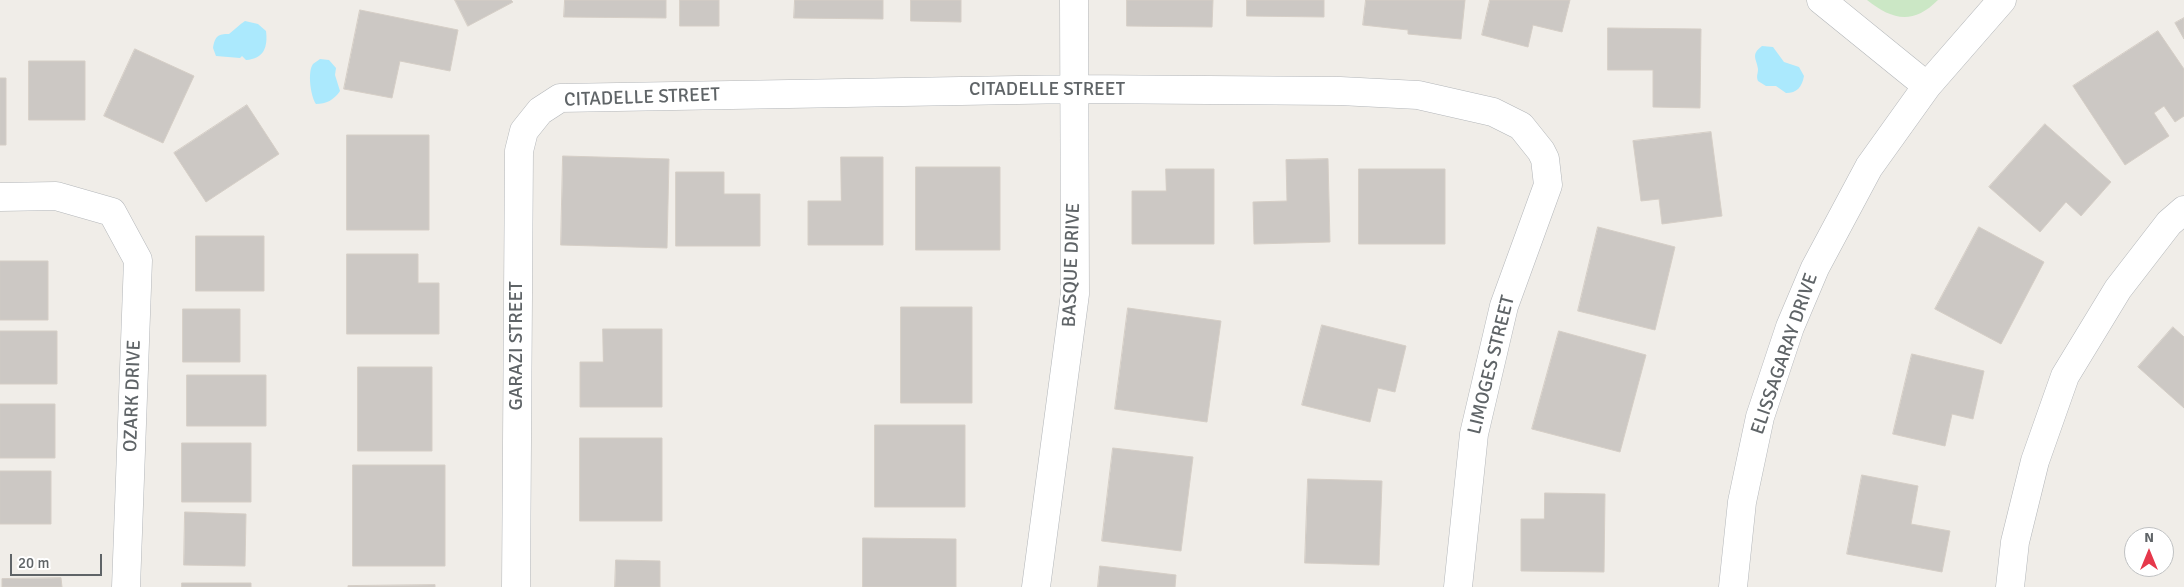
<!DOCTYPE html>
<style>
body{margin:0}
#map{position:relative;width:2184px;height:587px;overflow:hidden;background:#f0ede8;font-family:Signika,sans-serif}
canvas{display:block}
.north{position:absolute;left:2124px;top:527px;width:50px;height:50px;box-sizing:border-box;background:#fff;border:1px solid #bfc1c2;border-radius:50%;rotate:0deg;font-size:14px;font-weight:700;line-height:20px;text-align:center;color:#5f6467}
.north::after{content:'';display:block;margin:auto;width:18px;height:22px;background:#e6384b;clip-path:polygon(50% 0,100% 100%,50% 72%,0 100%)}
.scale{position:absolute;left:10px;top:554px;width:92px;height:22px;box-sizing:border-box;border:2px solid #5f6467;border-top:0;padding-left:6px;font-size:15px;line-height:18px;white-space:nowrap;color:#5f6467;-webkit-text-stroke:4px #fff;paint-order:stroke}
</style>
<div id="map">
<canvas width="2184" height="587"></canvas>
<div class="north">N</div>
<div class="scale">20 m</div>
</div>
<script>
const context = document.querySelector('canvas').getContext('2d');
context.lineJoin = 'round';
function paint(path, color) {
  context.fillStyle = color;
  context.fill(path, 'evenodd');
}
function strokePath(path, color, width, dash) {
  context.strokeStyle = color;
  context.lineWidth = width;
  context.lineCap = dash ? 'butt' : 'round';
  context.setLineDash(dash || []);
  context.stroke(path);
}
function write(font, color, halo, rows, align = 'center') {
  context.font = font + ' Signika,sans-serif';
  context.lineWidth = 5;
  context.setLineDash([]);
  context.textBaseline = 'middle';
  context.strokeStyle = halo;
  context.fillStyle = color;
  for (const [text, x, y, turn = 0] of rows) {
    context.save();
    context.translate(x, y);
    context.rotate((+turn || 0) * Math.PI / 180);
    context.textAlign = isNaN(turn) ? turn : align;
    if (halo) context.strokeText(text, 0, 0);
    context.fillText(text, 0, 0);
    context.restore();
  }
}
paint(new Path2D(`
 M 1867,0 L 1938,0 C 1913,25 1892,20 1867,0 Z`), '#cbe7c5');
paint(new Path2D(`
 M 245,21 L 258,24 L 266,31 C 268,47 264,59 246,60 L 242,56 L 240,58 L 216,56 L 213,48 C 215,36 218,34 229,34 C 235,29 239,25 245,21 Z
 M 1762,46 L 1773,47 L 1784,62 L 1799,67 L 1804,76 C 1802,87 1797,93 1786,93 L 1776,86 L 1766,86 L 1758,81 C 1756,76 1758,74 1758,69 C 1757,59 1750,55 1762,46 Z
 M 320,59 L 329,60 L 336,68 L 335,75 L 340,91 C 334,100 326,104 316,104 C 311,97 307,72 313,64 C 315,62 318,61 320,59 Z`), '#abe9fd');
const building = new Path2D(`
 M 455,0 L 511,0 L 513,2 L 468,26 Z
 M 565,0 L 666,0 L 666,18 L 564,17 Z
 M 680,0 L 719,0 L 719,26 L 680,26 Z
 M 795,0 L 883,0 L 883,19 L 794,18 Z
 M 911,0 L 961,0 L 961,22 L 911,21 Z
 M 1127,0 L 1213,0 L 1212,27 L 1127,26 Z
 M 1247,0 L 1324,0 L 1324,17 L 1247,16 Z
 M 1366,0 L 1465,0 L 1461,39 L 1408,34 L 1408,30 L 1363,25 Z
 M 1490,0 L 1570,0 L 1562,32 L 1533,25 L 1528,47 L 1482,35 Z
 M 360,10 L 458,30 L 450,71 L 400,61 L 392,98 L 344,89 Z
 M 2184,18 L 2184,39 L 2175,23 Z
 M 1608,28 L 1701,29 L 1700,108 L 1653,107 L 1653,70 L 1608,70 Z
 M 2158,31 L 2184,69 L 2184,116 L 2175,122 L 2164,106 L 2154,113 L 2169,136 L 2125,165 L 2073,86 Z
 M 135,49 L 194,76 L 163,143 L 104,116 Z
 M 29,61 L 85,61 L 85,120 L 29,120 Z
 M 0,78 L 6,78 L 6,145 L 0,145 Z
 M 247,105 L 279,154 L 206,202 L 174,153 Z
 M 2045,124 L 2111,182 L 2081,216 L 2066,202 L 2040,232 L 1989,187 Z
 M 1711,132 L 1722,216 L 1662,224 L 1659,199 L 1641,201 L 1633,141 Z
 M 347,135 L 429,135 L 429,230 L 347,230 Z
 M 563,156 L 669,159 L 667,248 L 561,245 Z
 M 841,157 L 883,157 L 883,245 L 808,245 L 808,201 L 841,201 Z
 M 1328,159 L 1330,242 L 1254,244 L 1253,202 L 1287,201 L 1286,160 Z
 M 916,167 L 1000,167 L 1000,250 L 916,250 Z
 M 1166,169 L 1214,169 L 1214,244 L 1132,244 L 1132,191 L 1166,191 Z
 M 1359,169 L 1445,169 L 1445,244 L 1359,244 Z
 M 676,172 L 724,172 L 724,194 L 760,194 L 760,246 L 676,246 Z
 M 1598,227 L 1675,247 L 1655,330 L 1578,311 Z
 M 1979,227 L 2044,262 L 2001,344 L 1935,309 Z
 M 196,236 L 264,236 L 264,291 L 196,291 Z
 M 347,254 L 418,254 L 418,283 L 439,283 L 439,334 L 347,334 Z
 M 0,261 L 48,261 L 48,320 L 0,320 Z
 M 901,307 L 972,307 L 972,403 L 901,403 Z
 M 1128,308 L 1221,321 L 1207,422 L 1115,409 Z
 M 183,309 L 240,309 L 240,362 L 183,362 Z
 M 1322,325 L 1406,346 L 1395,392 L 1378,388 L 1370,422 L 1302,405 Z
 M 2173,327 L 2184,337 L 2184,408 L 2138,367 Z
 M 603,329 L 662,329 L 662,407 L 580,407 L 580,362 L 603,362 Z
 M 0,331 L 57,331 L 57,384 L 0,384 Z
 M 1559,331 L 1646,355 L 1620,452 L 1532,429 Z
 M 1912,354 L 1984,371 L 1973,419 L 1952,414 L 1945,446 L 1893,434 Z
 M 358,367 L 432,367 L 432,451 L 358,451 Z
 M 187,375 L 266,375 L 266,426 L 187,426 Z
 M 0,404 L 55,404 L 55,458 L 0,458 Z
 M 875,425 L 965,425 L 965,507 L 875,507 Z
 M 580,438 L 662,438 L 662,521 L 580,521 Z
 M 182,443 L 251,443 L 251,502 L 182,502 Z
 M 1113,448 L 1193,457 L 1181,551 L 1102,541 Z
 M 353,465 L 445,465 L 445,566 L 353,566 Z
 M 0,471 L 51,471 L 51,524 L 0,524 Z
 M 1862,475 L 1918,486 L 1911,524 L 1950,531 L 1942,572 L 1847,554 Z
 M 1308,479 L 1382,481 L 1379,565 L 1305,563 Z
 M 1545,493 L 1605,494 L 1604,572 L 1521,571 L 1521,519 L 1544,519 Z
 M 185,512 L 246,514 L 245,566 L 184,565 Z
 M 863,538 L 956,539 L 956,587 L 863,587 Z
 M 616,560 L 660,561 L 660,587 L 615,587 Z
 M 1100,566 L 1176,575 L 1175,587 L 1098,587 Z
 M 61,578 L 62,587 L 2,587 L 2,579 Z
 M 182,583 L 251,583 L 251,587 L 182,587 Z
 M 435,585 L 435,587 L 348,587 L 348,586 Z`);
paint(building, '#ccc8c4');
strokePath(building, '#d5cec6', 1);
const minor = new Path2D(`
 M 1821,0 L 1927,86
 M 0,197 L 56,196 L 112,212 L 138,260 L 126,587
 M 516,587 L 519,151 L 524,131 L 540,111 L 560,98 L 1075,89 L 1340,91 L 1418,95 L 1493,112 L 1521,126 L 1541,151 L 1545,159 L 1548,185 L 1504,306 L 1474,434 L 1458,587
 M 1036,587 L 1075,294 L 1074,0
 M 1733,587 L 1742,502 L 1760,417 L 1790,327 L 1815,268 L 1869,167 L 1927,86 L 2002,0
 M 2010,587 L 2015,542 L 2035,461 L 2065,376 L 2118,289 L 2169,223 L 2184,210`);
strokePath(minor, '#b3b6b9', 29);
strokePath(minor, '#fff', 28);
write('19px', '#5f6467', '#fff', [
 ["CITADELLE STREET",1047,90],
 ["CITADELLE STREET",642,98,-2],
 ["BASQUE DRIVE",1072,265,-88],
 ["GARAZI STREET",517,346,-90],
 ["ELISSAGARAY DRIVE",1785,354,-71],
 ["LIMOGES STREET",1492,365,-76],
 ["OZARK DRIVE",133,396,-88]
]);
</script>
